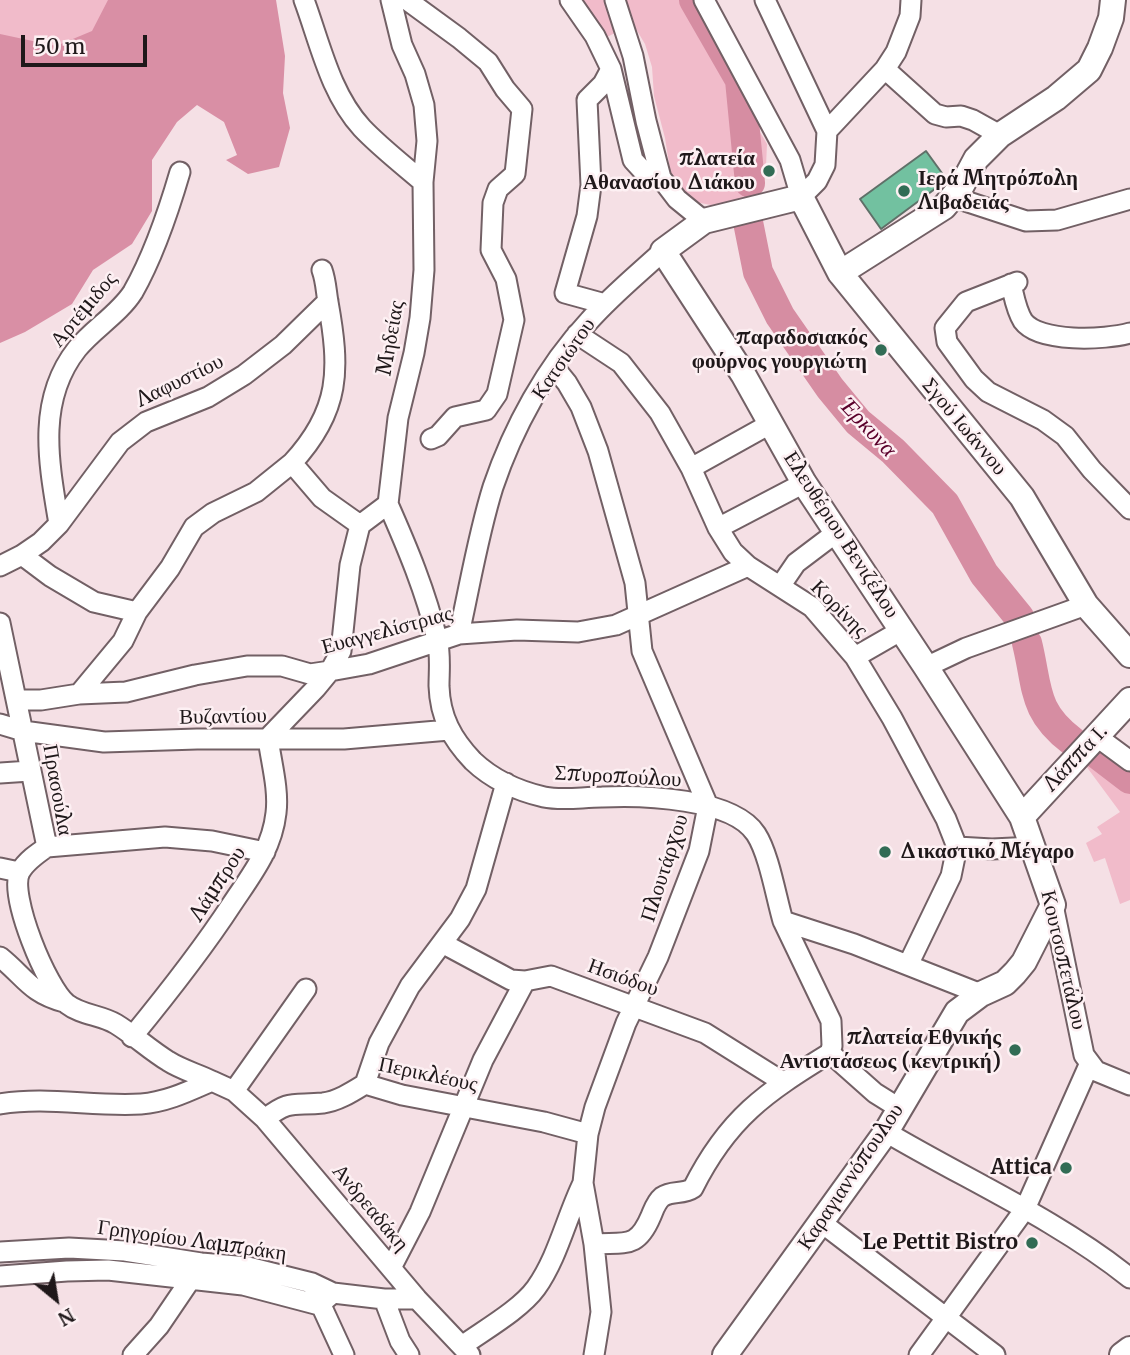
<!DOCTYPE html>
<meta charset="utf-8">
<style>
body{margin:0}
#map{position:relative;width:1130px;height:1355px;overflow:hidden;background:#f5e0e5;font-family:Merriweather,serif}
canvas{display:block}
.north{position:absolute;left:21px;top:1264px;width:70px;height:70px;-webkit-text-stroke:5px #fdf0f3;paint-order:stroke;rotate:150deg;font-size:19px;font-weight:700;line-height:28px;text-align:center;color:#1f181a}
.north::after{content:'';display:block;margin:auto;width:24px;height:32px;background:#1f181a;clip-path:polygon(50% 0,100% 100%,50% 72%,0 100%)}
.scale{position:absolute;left:21px;top:35px;width:126px;height:32px;box-sizing:border-box;border:4px solid #1f181a;border-top:0;padding-left:9px;font-size:21px;line-height:24px;white-space:nowrap;color:#1f181a;-webkit-text-stroke:5px #fdf0f3;paint-order:stroke}
</style>
<div id="map">
<canvas width="1130" height="1355"></canvas>
<div class="north">N</div>
<div class="scale">50 m</div>
</div>
<script>
const context = document.querySelector('canvas').getContext('2d');
context.lineJoin = 'round';
function paint(path, color) {
  context.fillStyle = color;
  context.fill(path, 'evenodd');
}
function strokePath(path, color, width, dash) {
  context.strokeStyle = color;
  context.lineWidth = width;
  context.lineCap = dash ? 'butt' : 'round';
  context.setLineDash(dash || []);
  context.stroke(path);
}
function write(font, color, halo, rows, align = 'center') {
  context.font = font + ' Merriweather,serif';
  context.lineWidth = 5;
  context.setLineDash([]);
  context.textBaseline = 'middle';
  context.strokeStyle = halo;
  context.fillStyle = color;
  for (const [text, x, y, turn = 0] of rows) {
    context.save();
    context.translate(x, y);
    context.rotate((+turn || 0) * Math.PI / 180);
    context.textAlign = isNaN(turn) ? turn : align;
    if (halo) context.strokeText(text, 0, 0);
    context.fillText(text, 0, 0);
    context.restore();
  }
}
paint(new Path2D(`
 M 0,0 L 253,0 L 0,201 Z
 M 578,0 L 691,0 L 713,53 L 767,144 L 766,166 L 741,200 L 711,205 L 680,199 L 671,176 L 665,138 L 654,96 L 652,67 L 645,44 L 633,24 L 607,37 Z
 M 1093,761 L 1112,774 L 1130,791 L 1130,900 L 1120,904 L 1105,858 L 1094,862 L 1086,843 L 1102,834 L 1097,827 L 1120,812 L 1086,766 Z`), '#f1bbca');
paint(new Path2D(`
 M 108,0 L 276,0 L 285,56 L 283,93 L 290,128 L 279,167 L 248,174 L 226,160 L 237,155 L 224,122 L 197,105 L 177,122 L 152,160 L 152,211 L 132,244 L 93,270 L 72,304 L 25,332 L 0,343 L 0,34 L 56,46 L 92,31 Z`), '#d98fa5');
strokePath(new Path2D(`
 M 694,0 L 740,80 L 750,183
 M 748,222 L 758,272 L 780,316 L 830,388 L 858,422 L 893,451 L 945,504 L 984,574 L 1019,617
 M 1027,643 C 1038,687 1032,711 1072,741
 M 1096,753 L 1130,779`), '#d68da2', 30);
const building = new Path2D(`
 M 926,151 L 947,180 L 881,229 L 860,199 Z`);
paint(building, '#72c1a0');
strokePath(building, '#5f7068', 2);
const minor = new Path2D(`
 M 304,0 C 320,43 330,93 362,128 C 380,147 402,164 423,182
 M 407,0 L 459,38 L 488,62 L 505,89 L 522,109 L 515,174 L 498,189 L 493,203 L 491,250 L 506,279 L 514,320 L 497,394 L 486,410 L 455,417 L 438,436 L 431,439
 M 570,0 L 595,36 L 611,69 L 633,160 L 644,172 L 661,178
 M 615,0 L 633,56 L 646,121 L 661,178 L 677,199 L 704,221
 M 704,0 L 790,160 L 801,197 L 817,181 L 825,165 L 827,131 L 885,69 L 896,52 L 910,16 L 911,0
 M 765,0 L 827,131
 M 885,69 L 935,114 L 946,117 L 961,116 L 973,120 L 1000,135
 M 953,197 L 1026,221 L 1057,220 L 1130,199
 M 322,270 C 326,281 326,291 328,302 C 340,369 341,410 292,463 L 322,498 L 360,525
 M 1017,282 L 966,302 L 945,328 L 947,342 L 974,379 L 988,392 L 1043,420 L 1065,436 L 1092,470 L 1130,509
 M 1011,284 C 1014,296 1016,310 1023,321 C 1039,343 1105,340 1130,333
 M 605,304 L 565,293 L 587,216 L 591,185 L 587,100 L 603,84 L 611,69
 M 577,334 L 621,363 L 660,413 L 691,468 L 718,528 L 733,552 L 748,566 L 812,607 L 855,657 L 892,718 L 946,819 L 957,847 L 951,876 L 908,965
 M 554,367 L 567,383 L 581,407 L 598,451 L 635,583 L 642,651 L 708,806 L 699,851 L 658,957 L 626,1023 L 595,1107 L 588,1134 L 583,1183 L 594,1244 L 601,1312 L 594,1355
 M 691,468 L 770,424
 M 388,504 C 407,547 426,592 437,639 C 441,654 439,671 439,686 C 440,717 452,739 473,761 C 492,779 518,791 544,797 C 563,801 582,797 602,797 C 642,795 733,798 756,834 C 769,854 776,897 783,921 L 854,944 L 981,994
 M 59,524 C 49,464 36,401 77,349 C 93,329 119,314 133,292 C 154,255 168,213 180,172
 M 718,528 L 804,483
 M 22,555 L 50,576 L 94,602 L 137,612
 M 0,566 L 22,555 L 41,542 L 59,524 L 120,442 L 146,422 L 208,397 L 244,375 L 283,345 L 328,301
 M 781,585 L 796,563 L 837,532
 M 0,623 L 47,847 C 38,853 26,861 20,872 C 8,894 47,989 67,1004 C 81,1015 101,1015 116,1024 C 134,1035 150,1050 168,1061 C 182,1070 198,1074 212,1081
 M 459,634 C 470,585 478,535 493,487 C 513,428 546,367 589,321 C 611,296 638,274 663,251
 M 855,657 L 902,630
 M 926,667 L 966,648 L 1086,605
 M 79,694 L 123,641 L 137,612 L 170,568 L 194,527 L 213,513 L 256,492 L 292,463
 M 17,700 L 41,700 L 79,694 L 126,692 L 195,675 L 247,666 L 282,666 L 310,674 L 330,671 L 369,664 L 459,634 L 517,630 L 578,632 L 616,625 L 748,566
 M 0,724 L 23,731 L 104,742 L 197,739 L 344,739 L 449,730
 M 1096,736 L 1130,761
 M 0,773 L 30,771
 M 47,847 L 165,837 L 212,841 L 265,852
 M 957,847 L 992,849 L 1034,847
 M 0,868 L 19,872
 M 1053,905 L 1084,1055 L 1096,1071 L 1130,1085
 M 783,921 L 831,1021 L 832,1046 L 830,1053
 M 442,943 L 511,980 L 525,981 L 551,976 L 705,1033 L 783,1082
 M 0,957 C 25,977 30,993 64,1002
 M 132,1037 C 168,993 202,950 232,904 C 252,874 272,849 276,813 C 279,789 271,762 268,738 L 316,688 L 330,671 L 341,651 L 350,565 L 360,525 L 388,504 L 398,418 L 414,353 L 420,318 L 424,270 L 423,182 L 427,141 L 424,105 L 415,74 L 402,45 L 391,0
 M 365,1084 L 379,1043 L 410,986 L 460,919 L 476,889 L 506,783
 M 234,1091 L 306,989
 M 0,1104 C 47,1096 93,1107 141,1104 C 167,1102 189,1091 212,1081 L 234,1091 L 265,1119 L 417,1299 L 470,1355
 M 265,1119 C 290,1099 294,1106 323,1103 C 338,1101 352,1092 365,1084 L 402,1095 L 544,1122 L 588,1134
 M 886,1132 C 967,1180 1056,1219 1130,1278
 M 822,1223 L 995,1355
 M 594,1244 C 626,1242 637,1249 651,1216 C 654,1209 656,1202 662,1197 C 672,1190 683,1195 693,1188 C 728,1118 765,1093 830,1053 L 875,1093 L 899,1108
 M 0,1252 L 69,1248 L 125,1251 L 201,1263 L 248,1267 L 312,1283 L 333,1293 L 384,1299 L 417,1299
 M 391,1268 L 420,1212 L 483,1060 L 525,981
 M 0,1276 L 67,1271 L 108,1270 L 243,1285 L 319,1305 L 333,1293
 M 315,1292 L 344,1355
 M 384,1299 L 400,1341 L 409,1355
 M 462,1346 C 484,1330 520,1310 536,1288 C 558,1257 566,1218 583,1183
 M 133,1355 L 159,1326 L 197,1270
 M 919,1355 L 1025,1209 L 1089,1065`);
const major = new Path2D(`
 M 840,273 L 944,207 L 961,187 L 976,159 L 1000,135 L 1056,98 L 1089,70 L 1100,48 L 1111,18 L 1113,0
 M 1022,817 L 1130,700
 M 725,1355 L 886,1132 L 957,1012 L 981,994 L 1005,983 L 1015,973 L 1024,962 L 1053,905 L 1022,817 L 926,667 L 804,483 L 743,374 L 663,251 L 704,221 L 801,197 L 840,273 L 1022,497 L 1086,605 L 1130,655
 M 1122,1355 L 1130,1349`);
strokePath(minor, '#726065', 23);
strokePath(major, '#726065', 28);
strokePath(minor, '#fff', 19);
strokePath(major, '#fff', 24);
for (const [x, y, r, color] of [
 [769,171,7,"#326c55"],
 [904,191,7,"#326c55"],
 [881,350,7,"#326c55"],
 [885,852,7,"#326c55"],
 [1015,1050,7,"#326c55"],
 [1066,1168,7,"#326c55"],
 [1032,1243,7,"#326c55"]
]) {
  const dot = new Path2D();
  dot.arc(x, y, r, 0, 2 * Math.PI);
  context.fillStyle = color;
  context.fill(dot);
  strokePath(dot, '#fdf0f3', 2.5);
}
write('bold 21px', '#1f181a', '#fdf0f3', [
 ["πλατεία",755,159],
 ["Αθανασίου Διάκου",755,183],
 ["Ιερά Μητρόπολη",918,179,"left"],
 ["Λιβαδειάς",918,203,"left"],
 ["παραδοσιακός",867,338],
 ["φούρνος γουργιώτη",867,362],
 ["Δικαστικό Μέγαρο",899,852,"left"],
 ["πλατεία Εθνικής",1001,1038],
 ["Αντιστάσεως (κεντρική)",1001,1062],
 ["Attica",1052,1168],
 ["Le Pettit Bistro",1018,1243]
], 'right');
write('21px', '#1f181a', '#fdf0f3', [
 ["Αρτέμιδος",84,310,-50],
 ["Μηδείας",391,338,-80],
 ["Κατσιώτου",564,359,-55],
 ["Λαφυστίου",180,381,-26],
 ["Σγού Ιωάννου",964,427,50],
 ["Ελευθέριου Βενιζέλου",841,535,57],
 ["Κορίνης",839,609,45],
 ["Ευαγγελίστριας",387,631,-15],
 ["Βυζαντίου",223,717,-1],
 ["Λάππα Ι.",1076,758,-47],
 ["Σπυροπούλου",618,777,3],
 ["Πρασούλα",57,790,80],
 ["Πλουτάρχου",665,868,-72],
 ["Λάμπρου",218,884,-57],
 ["Κουτσοπετάλου",1063,960,77],
 ["Ησιόδου",623,978,20],
 ["Περικλέους",428,1075,12],
 ["Καραγιαννόπουλου",851,1177,-56],
 ["Ανδρεαδάκη",370,1208,50],
 ["Γρηγορίου Λαμπράκη",192,1241,8]
]);
write('italic 23px', '#5a002b', '#fdf0f3', [
 ["Έρκυνα",868,428,47]
]);
</script>
